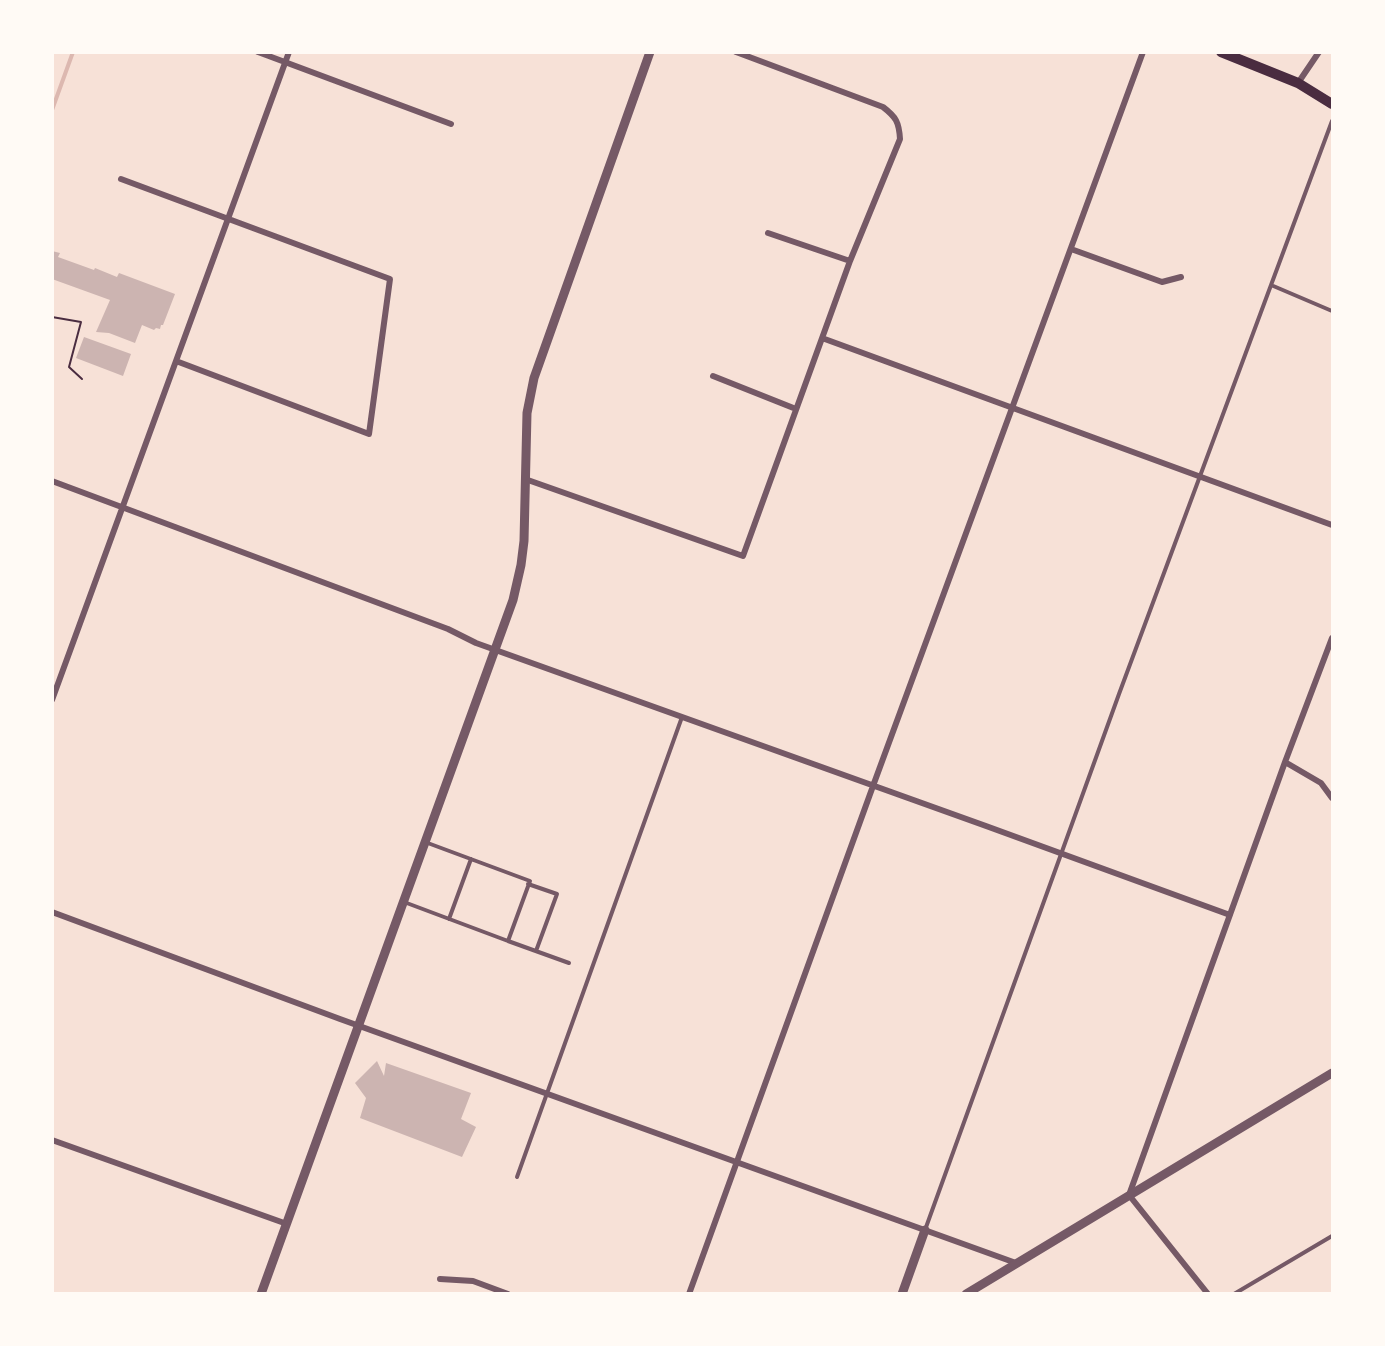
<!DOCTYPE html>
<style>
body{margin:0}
#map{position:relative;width:1385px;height:1346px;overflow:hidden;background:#f7e1d7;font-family:Rubik,sans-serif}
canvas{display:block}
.frame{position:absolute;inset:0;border:54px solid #fffaf5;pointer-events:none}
</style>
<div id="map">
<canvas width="1385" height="1346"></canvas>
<div class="frame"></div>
</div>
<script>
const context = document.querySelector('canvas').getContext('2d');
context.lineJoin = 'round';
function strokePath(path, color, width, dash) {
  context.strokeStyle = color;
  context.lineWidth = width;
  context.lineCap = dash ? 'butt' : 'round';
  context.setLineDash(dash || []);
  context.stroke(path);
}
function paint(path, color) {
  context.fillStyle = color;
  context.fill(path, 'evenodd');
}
strokePath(new Path2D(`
 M 52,110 L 73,52`), '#dcb8b0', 4);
paint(new Path2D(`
 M 52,251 L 60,253 L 58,257 L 94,270 L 95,268 L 117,277 L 119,273 L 175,294 L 163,325 L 161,325 L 160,329 L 156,328 L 154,330 L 142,325 L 135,343 L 109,333 L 96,332 L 110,300 L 52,279 Z
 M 84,337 L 131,354 L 123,376 L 76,358 Z
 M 377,1061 L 384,1076 L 386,1063 L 471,1093 L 461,1119 L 476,1127 L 462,1157 L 360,1118 L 366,1098 L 355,1083 Z`), '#ccb4b1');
strokePath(new Path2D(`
 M 52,317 L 81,322 L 69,367 L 82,379`), '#4a2c40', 2);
strokePath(new Path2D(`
 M 1271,285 L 1332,311
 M 528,884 L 557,894 L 536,951
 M 404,902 L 508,941 L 530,881 L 425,842
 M 449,919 L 471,859
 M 508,941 L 569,963
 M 517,1177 L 682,717
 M 925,1230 L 1119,694 L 1332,121
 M 1234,1294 L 1332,1236`), '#755966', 4);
strokePath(new Path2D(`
 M 258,52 L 451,124
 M 1298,83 L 1319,52
 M 121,179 L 390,279 L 369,434 L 176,361
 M 768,233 L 850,261
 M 1071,249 L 1162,282 L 1181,277
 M 822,338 L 1332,525
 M 713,376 L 796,409
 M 525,479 L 743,556 L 850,261 L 900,139 C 899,122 896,117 883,107 L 736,52
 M 52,481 L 448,629 L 476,643 L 986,826 L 1230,915
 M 52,700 L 289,52
 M 1285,762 L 1321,783 L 1332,798
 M 52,912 L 340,1019 L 1016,1263
 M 52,1140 L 287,1224
 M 440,1279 L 473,1281 L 508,1294
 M 689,1294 L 873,786 L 1143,52
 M 1208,1294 L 1129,1195 L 1285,762 L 1332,638`), '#755966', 6);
strokePath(new Path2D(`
 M 261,1294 L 513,600 L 521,565 L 524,541 L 527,413 L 534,378 L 650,52
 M 902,1294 L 925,1230
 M 966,1294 L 1332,1073`), '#755966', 9);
strokePath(new Path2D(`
 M 1221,52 L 1298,83 L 1332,104`), '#4a2c40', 10);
</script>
